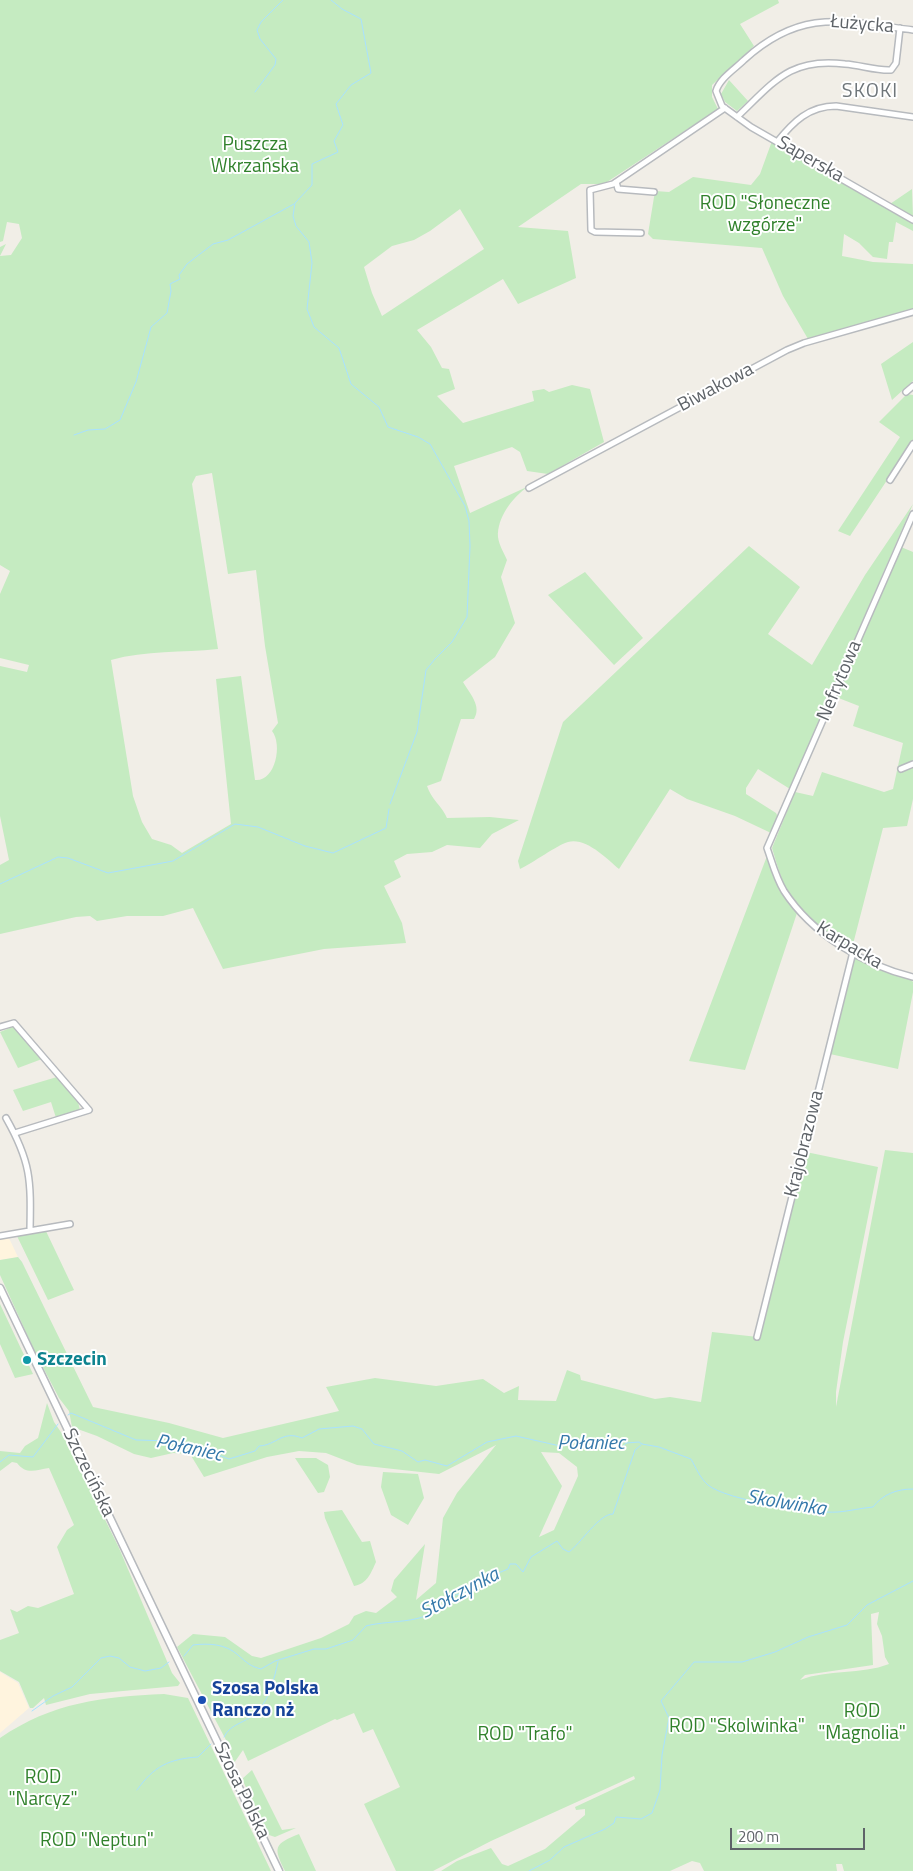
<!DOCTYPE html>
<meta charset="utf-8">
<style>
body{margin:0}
#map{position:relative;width:913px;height:1871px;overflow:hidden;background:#f1eee7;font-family:"Titillium Web",sans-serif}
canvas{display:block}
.scale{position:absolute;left:730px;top:1828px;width:135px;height:22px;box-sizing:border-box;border:2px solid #5e6368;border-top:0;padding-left:6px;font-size:15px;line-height:18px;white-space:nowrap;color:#5e6368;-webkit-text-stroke:4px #fff;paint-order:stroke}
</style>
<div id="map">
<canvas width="913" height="1871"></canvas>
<div class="scale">200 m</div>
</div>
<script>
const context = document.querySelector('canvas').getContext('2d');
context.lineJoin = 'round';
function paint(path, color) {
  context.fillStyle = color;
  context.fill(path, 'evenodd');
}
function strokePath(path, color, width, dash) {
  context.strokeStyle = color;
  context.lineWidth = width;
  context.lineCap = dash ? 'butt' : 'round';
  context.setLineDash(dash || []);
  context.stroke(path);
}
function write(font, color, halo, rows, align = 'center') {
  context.font = font + ' "Titillium Web",sans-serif';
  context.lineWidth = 4;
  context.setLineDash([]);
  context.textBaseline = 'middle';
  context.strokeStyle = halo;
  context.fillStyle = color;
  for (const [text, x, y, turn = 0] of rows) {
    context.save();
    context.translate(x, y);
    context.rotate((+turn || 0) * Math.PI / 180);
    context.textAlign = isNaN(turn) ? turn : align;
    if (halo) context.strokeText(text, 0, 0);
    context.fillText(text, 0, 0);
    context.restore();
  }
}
paint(new Path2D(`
 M 8,1236 L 18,1257 L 0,1260 L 0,1237 Z
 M 0,1672 L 18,1683 L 29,1708 L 0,1733 Z`), '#fff4de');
paint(new Path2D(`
 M 0,0 L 778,0 L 779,3 L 740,24 L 754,46 L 712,85 L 712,97 L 718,109 L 604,184 L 581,184 L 518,227 L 568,231 L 576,278 L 518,304 L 503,279 L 417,330 L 431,347 L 442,368 L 449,369 L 455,389 L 437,396 L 463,423 L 534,401 L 532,391 L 544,389 L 549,392 L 572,385 L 590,389 L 604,442 L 548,474 L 527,471 L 520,452 L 512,447 L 454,466 L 470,513 L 529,486 C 512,497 497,518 498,537 C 499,545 504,553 507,560 L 501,577 L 515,623 L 495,657 L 463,682 C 470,694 482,706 474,719 L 461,719 L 441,781 L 427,786 C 431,799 442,806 447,818 L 490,817 L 519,820 L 492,834 L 480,848 L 447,845 L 432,852 L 407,854 L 394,861 L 401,877 L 384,886 L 402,923 L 406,943 L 324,949 L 223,969 L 193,908 L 163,916 L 127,916 L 97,921 L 90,916 L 76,917 L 0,934 L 0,865 L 9,860 L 0,816 L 0,666 L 27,672 L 29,665 L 0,658 L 0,594 L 10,571 L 0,565 L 0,247 L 6,244 L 0,256 L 11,255 L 22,238 L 19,224 L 7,222 L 3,241 L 0,242 ZM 460,209 L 484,249 L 382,316 L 372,293 L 364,267 L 392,246 L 414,240 L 430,231 ZM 212,473 L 228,574 L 256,570 L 265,646 L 278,723 L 272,731 C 283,745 275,782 255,780 L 241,676 L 216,679 L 231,824 L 182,853 L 171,845 L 152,839 L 142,822 L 133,796 L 111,660 C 146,650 182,653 218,649 L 192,484 L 196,476 Z
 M 729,80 L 748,101 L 737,111 L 725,102 L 721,94 Z
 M 772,141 L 913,224 L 913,231 L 896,222 L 893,242 L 889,242 L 887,259 L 873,257 L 859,243 L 844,234 L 842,256 L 873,262 L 913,264 L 913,309 L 808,339 L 783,296 L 762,248 L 653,239 L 648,234 L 655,191 L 669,192 L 693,177 L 751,185 L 760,174 Z
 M 912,189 L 913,217 L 890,204 Z
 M 913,342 L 913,381 L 892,400 L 881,364 Z
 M 907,394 L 913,395 L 913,441 L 850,536 L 838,531 L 900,437 L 879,422 Z
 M 913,504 L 790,789 L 758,769 L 746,788 L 746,794 L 776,813 L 778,817 L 771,833 L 735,816 L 687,799 L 670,789 L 619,869 C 607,859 586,837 568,842 C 557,845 533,863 520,869 L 518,861 L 563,722 L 749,546 L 800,587 L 768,634 L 812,665 L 865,575 Z
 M 901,547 L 913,552 L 913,799 L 907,826 L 883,828 L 852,948 C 831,934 804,918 790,895 C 781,881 777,864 772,848 L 795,792 L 813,796 L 822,772 L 884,792 L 893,789 L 903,743 L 853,726 L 859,706 L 836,697 Z
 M 585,572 L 643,638 L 614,665 L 548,595 Z
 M 767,856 L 785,897 L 797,913 L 745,1070 L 689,1061 Z
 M 853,957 L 883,970 L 910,978 L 913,982 L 913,992 L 898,1069 L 830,1054 Z
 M 15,1026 L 42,1059 L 18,1068 L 0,1032 Z
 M 57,1077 L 78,1102 L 81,1114 L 57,1121 L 51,1102 L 23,1111 L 13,1090 Z
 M 885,1150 L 913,1153 L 913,1871 L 844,1871 L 842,1864 L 836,1864 L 837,1871 L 704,1871 L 700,1863 L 692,1861 L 670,1871 L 441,1871 L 457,1861 L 491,1848 L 502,1864 L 508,1866 L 545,1849 L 585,1815 L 585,1809 L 576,1810 L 575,1807 L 635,1779 L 634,1776 L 491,1841 L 433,1871 L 396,1871 L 364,1804 L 400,1787 L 373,1729 L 363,1733 L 354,1713 L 337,1720 L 335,1719 L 248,1761 L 243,1750 L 234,1763 L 226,1740 L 177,1647 L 193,1634 L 225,1637 L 252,1656 L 261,1658 L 321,1638 L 349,1624 L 354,1616 L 366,1611 L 376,1613 L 397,1597 L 391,1591 L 394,1580 L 425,1544 L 416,1600 L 436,1583 L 443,1518 L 457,1493 L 496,1445 L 439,1474 L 357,1465 L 326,1453 L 299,1451 L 267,1457 L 204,1477 L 190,1454 L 173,1453 L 151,1458 L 134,1454 L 97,1436 L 72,1427 L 69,1411 L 59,1398 L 34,1350 L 0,1275 L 0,1260 L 18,1257 L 22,1262 L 93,1407 L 169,1423 L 223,1438 L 339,1411 L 326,1387 L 375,1378 L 436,1386 L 483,1379 L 504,1393 L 519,1386 L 518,1400 L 556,1401 L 567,1370 L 580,1375 L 581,1380 L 655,1399 L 670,1397 L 701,1402 L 712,1332 L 758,1337 L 806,1152 L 878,1167 L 843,1342 L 836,1392 L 836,1407 ZM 541,1452 L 559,1453 L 577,1467 L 578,1476 L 554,1530 L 539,1537 L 562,1486 ZM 879,1612 L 877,1624 L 882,1636 L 885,1657 L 889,1664 C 861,1675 828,1669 800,1680 L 805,1675 L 873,1665 L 871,1614 Z
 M 45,1229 L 74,1290 L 48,1300 L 16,1234 Z
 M 0,1304 L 33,1374 L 15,1378 L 0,1344 Z
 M 47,1403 L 54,1422 L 65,1438 L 119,1548 L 172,1673 L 180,1683 L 178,1686 L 90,1694 L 46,1705 L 44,1698 L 33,1708 L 30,1708 L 19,1682 L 0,1671 L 0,1640 L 19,1633 L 10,1609 L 17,1612 L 28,1606 L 38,1608 L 74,1594 L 57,1547 L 67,1530 L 74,1525 L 49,1468 C 36,1470 26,1475 17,1463 L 12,1462 L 0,1471 L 0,1451 L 20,1453 L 25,1446 L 38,1438 Z
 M 295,1458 L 316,1458 L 328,1465 L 330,1477 L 324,1492 L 318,1493 Z
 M 383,1472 L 418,1474 L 424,1498 L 408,1525 L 391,1515 L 381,1487 Z
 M 342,1510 L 362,1542 L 370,1541 L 376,1562 C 371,1573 367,1584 354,1586 L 325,1518 L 324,1512 Z
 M 164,1694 L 188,1698 L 271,1871 L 0,1871 L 0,1738 C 53,1702 102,1697 164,1694 Z
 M 252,1770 L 282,1830 L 296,1828 L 275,1837 L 269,1835 L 242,1779 Z
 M 299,1834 L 316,1871 L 285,1871 C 273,1847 274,1844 299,1834 Z`), '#c5ebc1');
strokePath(new Path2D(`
 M 331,0 L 342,9 L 361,19 L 371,73 L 351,85 L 336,104 L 343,125 L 334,141 L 338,152 L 312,164 L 312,185 L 295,203 L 293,216 L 296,226 L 309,242 L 312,263 L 307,309 L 314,327 L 339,348 L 351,384 L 379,407 L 388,427 L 418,437 L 430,444 L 465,506 L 469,521 L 470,546 L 467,617 L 452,642 L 435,659 L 426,670 L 417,732 L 390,804
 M 255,92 L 275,65 L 276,59 L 260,39 L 257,30 L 261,22 L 283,0
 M 74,435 L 88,430 L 105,429 L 120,420 L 136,382 L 151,327 L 167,313 L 171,291 L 170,284 L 180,279 L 179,275 L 187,264 L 213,244 L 228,240 L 294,204
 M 0,884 L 58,857 L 68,858 L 108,873 L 173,861 L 235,824 L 258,827 L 305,846 L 333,853 L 386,828 L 389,809
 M 68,1415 L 71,1413 L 136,1440 L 172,1441 L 187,1448 L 195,1446 L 229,1459 L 255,1451 L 259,1446 C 277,1445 282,1430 302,1438 L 319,1429 L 353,1426 L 362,1429 L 374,1444 L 402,1451 L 418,1462 L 425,1460 L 447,1466 L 487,1442 L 516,1436 L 560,1446 L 583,1439 L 608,1448 L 622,1447 L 626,1443 L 639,1442 L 642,1444 L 659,1447 L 691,1459 C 696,1468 700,1478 708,1485 C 726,1500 813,1514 838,1512 C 850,1511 861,1508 873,1507 C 883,1494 897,1489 913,1489
 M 0,1462 L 9,1455 L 33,1457 L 58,1424
 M 184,1656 L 193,1645 C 209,1643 226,1644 238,1655 C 247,1663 250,1666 261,1669 L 275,1661 L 314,1649 L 326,1649 L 353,1640 L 366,1626 C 391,1619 433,1626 446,1598 L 476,1589 L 474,1583 L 508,1569 L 510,1564 L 516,1564 L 523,1572 L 531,1557 L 557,1541 L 563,1549 L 569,1552 C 581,1543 599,1514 613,1514 L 635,1450 L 641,1445
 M 32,1711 L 53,1696 L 72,1687 L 101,1658 L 110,1656 L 119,1658 L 130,1667 L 145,1671 L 161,1668 L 169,1662
 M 224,1737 C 230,1723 247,1723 257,1712 C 270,1698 274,1679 278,1662
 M 137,1790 C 154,1766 169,1759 198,1757 L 211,1744
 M 529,1871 L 550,1860 L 564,1847 L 605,1829 L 614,1823 L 616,1817 L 641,1819 L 652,1813 L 660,1790 L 662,1755 L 669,1718 L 661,1701 L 694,1662 L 742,1662 L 775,1652 L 808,1637 L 847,1625 L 867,1605 L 913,1581`), '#a9e2ff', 1);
const minor = new Path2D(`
 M 913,30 C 843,21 801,8 744,60 C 735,69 720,78 716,91 L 722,106 L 751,127 L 913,220
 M 737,117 C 774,82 790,57 845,64 C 860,65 877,71 891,70 L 896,63 L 900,28
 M 777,142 C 793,122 809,106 836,106 L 913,117
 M 616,182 L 618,189 L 654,192
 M 641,233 L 595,232 L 591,230 L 590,190 L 613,184 L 725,108
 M 906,392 L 913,386
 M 890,480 L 913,444
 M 529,488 L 787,350 L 804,343 L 913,312
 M 913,514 L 767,848 C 772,862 776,878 784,891 C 812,934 863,965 913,977
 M 901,769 L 913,764
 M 0,1027 L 14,1023 L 89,1110 L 15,1133
 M 6,1118 C 31,1162 31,1180 30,1230
 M 0,1236 L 70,1224
 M 757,1337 L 853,952`);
const tertiary = new Path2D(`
 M 0,1288 L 279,1871`);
strokePath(minor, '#b7babe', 8);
strokePath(tertiary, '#b7babe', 9);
strokePath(minor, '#fff', 5);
strokePath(tertiary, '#fff', 6);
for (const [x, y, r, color] of [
 [27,1360,5,"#0f9aa8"],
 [202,1700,5,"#1a4fb4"]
]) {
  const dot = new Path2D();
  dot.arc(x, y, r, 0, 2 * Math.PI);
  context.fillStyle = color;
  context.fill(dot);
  strokePath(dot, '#fff', 2);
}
write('19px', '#5e6368', '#fff', [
 ["Łużycka",862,25,5],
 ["Saperska",810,160,30],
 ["Biwakowa",716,388,-28],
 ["Nefrytowa",840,681,-67],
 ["Karpacka",849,946,31],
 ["Krajobrazowa",805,1144,-76],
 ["Szczecińska",88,1473,64],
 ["Szosa Polska",241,1791,64]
]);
write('19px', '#30812b', '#fff', [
 ["Puszcza",255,145],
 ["Wkrzańska",255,167],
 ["ROD \"Słoneczne",765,204],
 ["wzgórze\"",765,226],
 ["ROD",862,1712],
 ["\"Magnolia\"",862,1734],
 ["ROD \"Skolwinka\"",737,1727],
 ["ROD \"Trafo\"",525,1735],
 ["ROD",43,1778],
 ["\"Narcyz\"",43,1800],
 ["ROD \"Neptun\"",97,1841]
]);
write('bold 19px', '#0d838f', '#fff', [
 ["Szczecin",37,1360]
], 'left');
write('bold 19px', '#164399', '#fff', [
 ["Szosa Polska",212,1689],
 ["Ranczo nż",212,1711]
], 'left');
context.letterSpacing = '1px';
write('20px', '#6f767a', '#fff', [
 ["SKOKI",870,92]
]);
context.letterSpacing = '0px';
write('italic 20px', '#3579aa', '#fff', [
 ["Połaniec",591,1444],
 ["Połaniec",189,1449,12],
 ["Skolwinka",786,1504,9],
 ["Stołczynka",460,1594,-28]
]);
</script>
